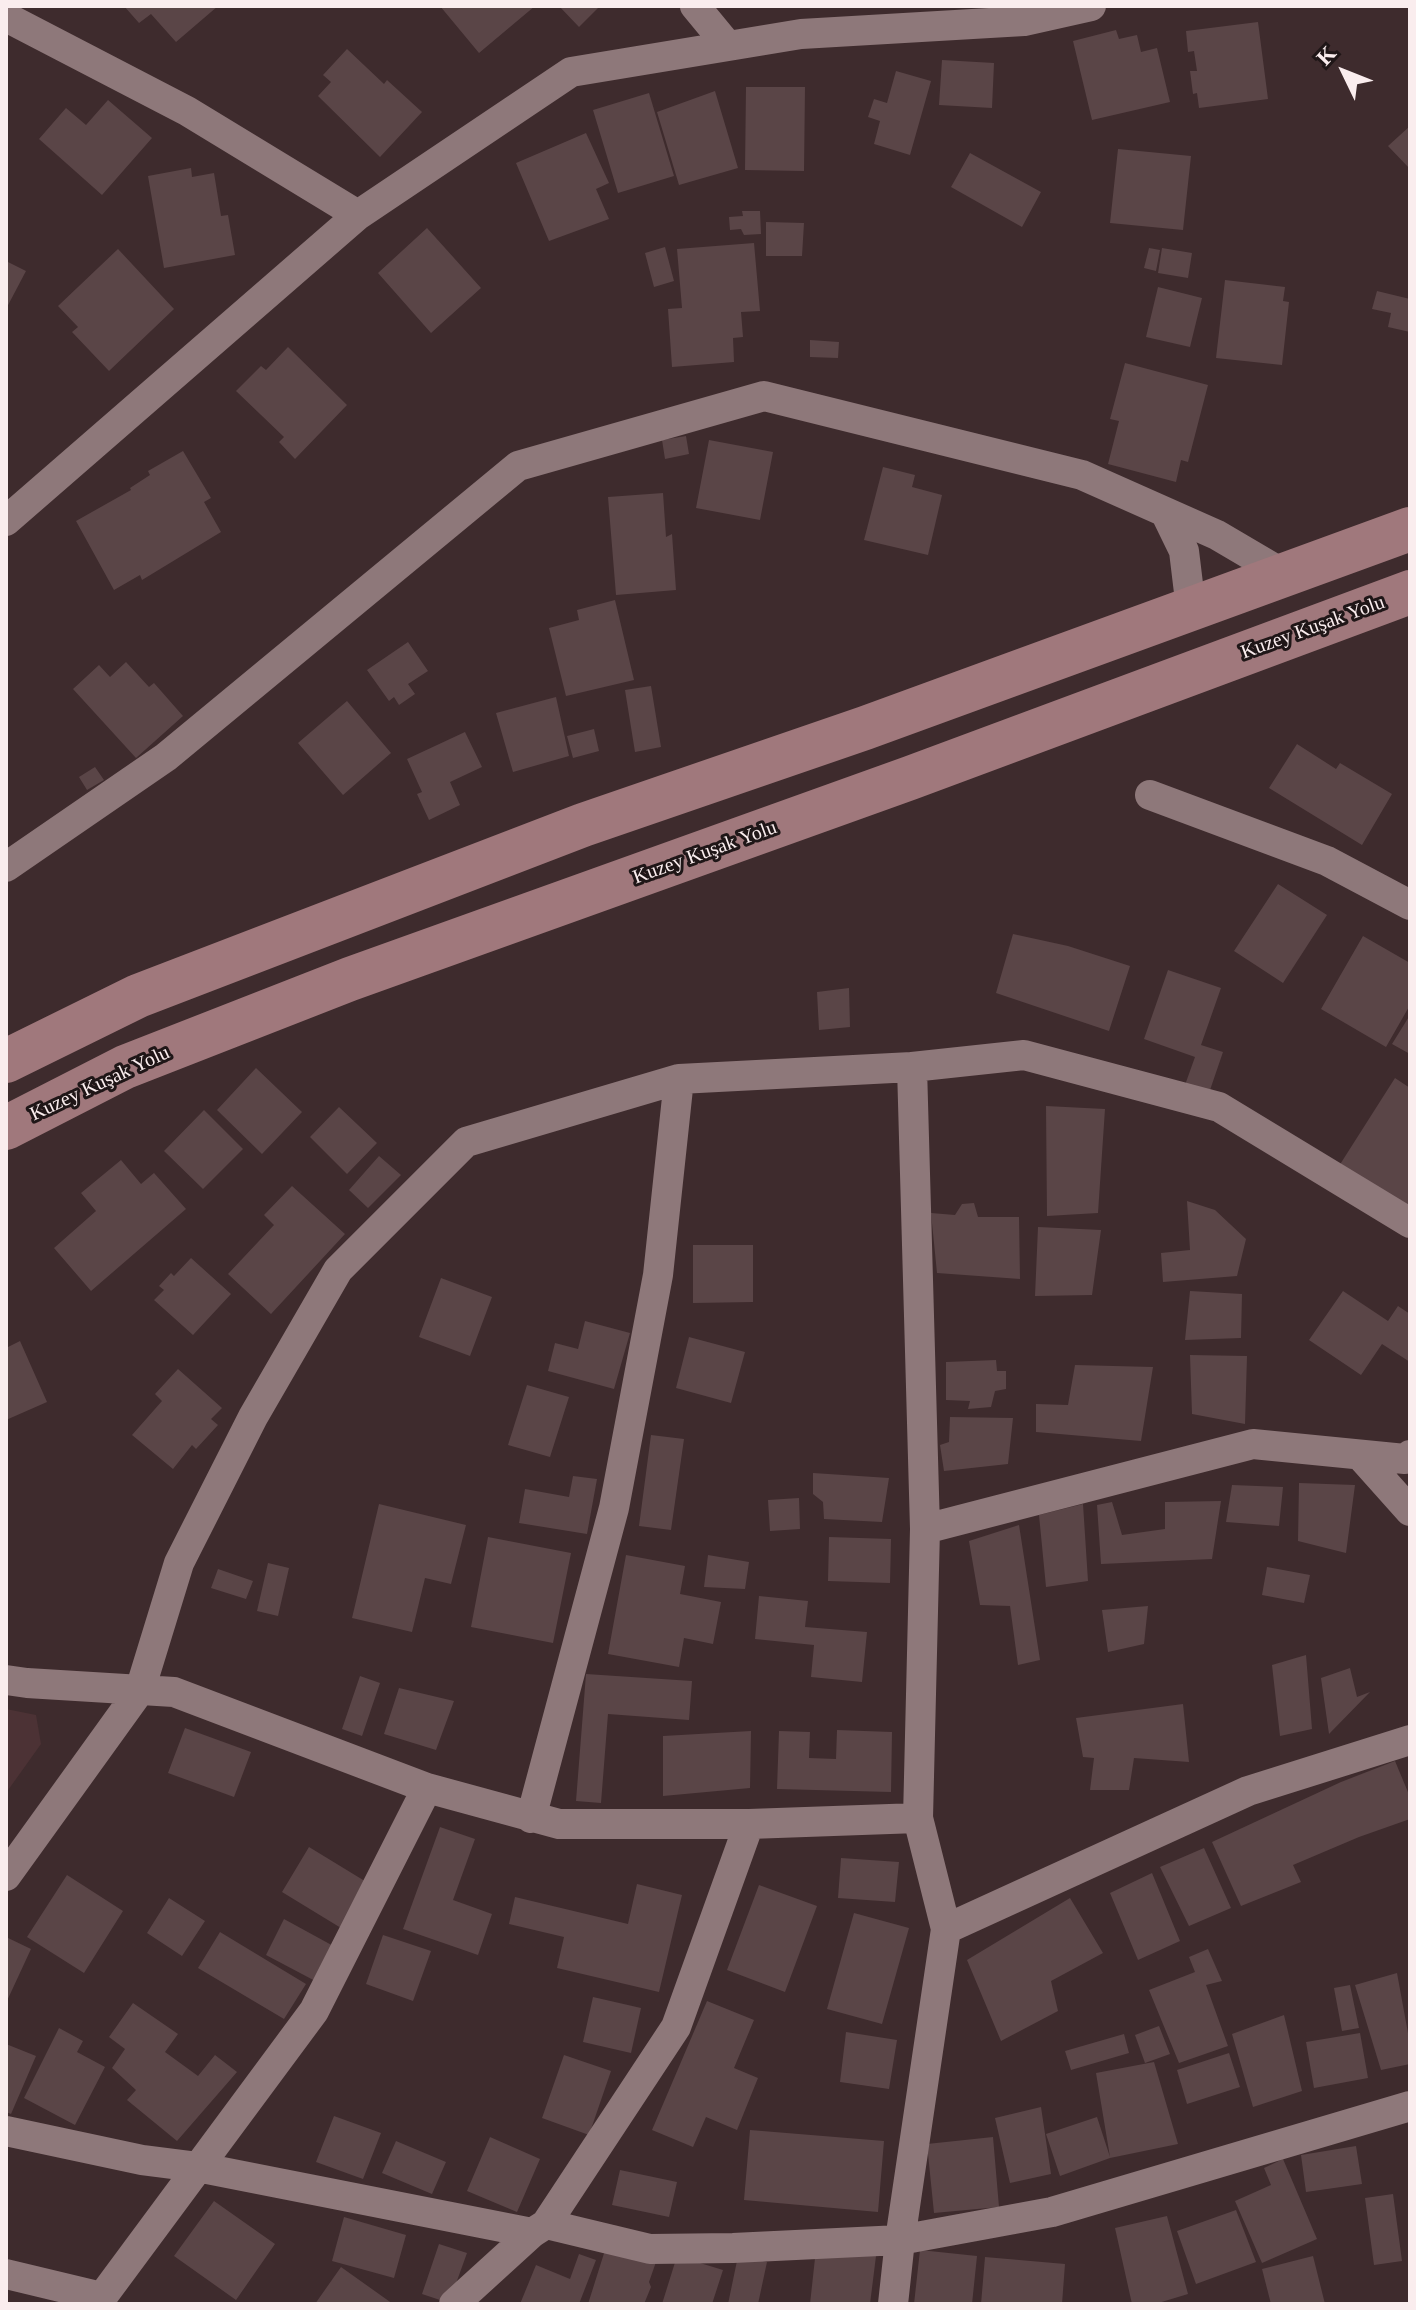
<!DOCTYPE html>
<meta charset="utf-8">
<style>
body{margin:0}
#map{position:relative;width:1416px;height:2310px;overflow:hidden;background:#3e2b2d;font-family:"Times New Roman",serif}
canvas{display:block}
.frame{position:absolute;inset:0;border:8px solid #faedee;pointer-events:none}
.north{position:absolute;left:1304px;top:32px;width:80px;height:80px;-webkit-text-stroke:6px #1f1617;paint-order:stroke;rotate:313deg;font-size:22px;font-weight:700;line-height:32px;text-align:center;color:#faedee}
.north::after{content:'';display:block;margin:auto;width:28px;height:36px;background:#faedee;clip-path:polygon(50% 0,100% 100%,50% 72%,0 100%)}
</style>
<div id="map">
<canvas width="1416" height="2310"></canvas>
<div class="frame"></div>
<div class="north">K</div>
</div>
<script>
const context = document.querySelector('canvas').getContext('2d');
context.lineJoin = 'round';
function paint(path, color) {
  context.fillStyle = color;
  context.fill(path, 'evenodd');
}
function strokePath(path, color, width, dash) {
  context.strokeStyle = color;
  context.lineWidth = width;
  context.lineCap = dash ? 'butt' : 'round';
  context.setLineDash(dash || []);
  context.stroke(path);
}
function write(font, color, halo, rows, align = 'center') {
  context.font = font + ' "Times New Roman",serif';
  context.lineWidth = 6;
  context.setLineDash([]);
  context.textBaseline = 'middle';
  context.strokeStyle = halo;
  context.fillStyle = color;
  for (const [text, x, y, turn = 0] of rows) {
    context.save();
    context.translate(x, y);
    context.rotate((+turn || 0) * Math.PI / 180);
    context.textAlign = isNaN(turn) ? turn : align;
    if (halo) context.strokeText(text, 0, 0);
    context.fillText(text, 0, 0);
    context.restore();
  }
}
paint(new Path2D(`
 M 6,1709 L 36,1715 L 41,1744 L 6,1793 Z`), '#4c3235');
paint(new Path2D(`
 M 124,6 L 218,6 L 176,42 L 151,14 L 139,23 Z
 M 440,6 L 535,6 L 479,53 Z
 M 559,6 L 600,6 L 579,27 Z
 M 1258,22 L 1268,99 L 1199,108 L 1197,93 L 1193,94 L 1190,71 L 1197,71 L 1194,51 L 1188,52 L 1186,31 Z
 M 1116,30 L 1119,39 L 1137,35 L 1141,52 L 1157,48 L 1170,102 L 1092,120 L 1073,41 Z
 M 347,49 L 384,84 L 387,80 L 422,112 L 380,157 L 318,96 L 331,82 L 323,75 Z
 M 942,60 L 994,63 L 992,108 L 939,105 Z
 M 896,71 L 931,81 L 910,155 L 874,144 L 880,121 L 868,117 L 874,99 L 887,103 Z
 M 746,87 L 805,87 L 804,171 L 745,170 Z
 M 715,91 L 738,168 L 679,185 L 657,112 Z
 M 649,93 L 674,176 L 618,193 L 593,110 Z
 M 108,100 L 152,138 L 102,195 L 39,139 L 66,108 L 86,125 Z
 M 1410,126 L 1410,169 L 1388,146 Z
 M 586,133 L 609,183 L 596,189 L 609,219 L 549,241 L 516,163 Z
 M 1118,149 L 1191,156 L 1183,230 L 1110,223 Z
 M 970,153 L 1041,192 L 1022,227 L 951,187 Z
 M 191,168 L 192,177 L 214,173 L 221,216 L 228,215 L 235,255 L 164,268 L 148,176 Z
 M 742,211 L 760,211 L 761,234 L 744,235 L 741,229 L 730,230 L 729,217 L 743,216 Z
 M 766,222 L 804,223 L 802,256 L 766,256 Z
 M 427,228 L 481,288 L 431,333 L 378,273 Z
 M 754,243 L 760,311 L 741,312 L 743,337 L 733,338 L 734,362 L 672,367 L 668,309 L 682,308 L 677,249 Z
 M 665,247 L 674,281 L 654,287 L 645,253 Z
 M 1149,248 L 1160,250 L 1156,271 L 1144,268 Z
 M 1162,248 L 1192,253 L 1188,278 L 1158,273 Z
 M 118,249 L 174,309 L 109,371 L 72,332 L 78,327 L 58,306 Z
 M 6,261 L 26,271 L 6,309 Z
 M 1225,280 L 1285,287 L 1283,301 L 1289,302 L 1282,365 L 1216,358 Z
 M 1158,287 L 1202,298 L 1190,347 L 1146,337 Z
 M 1377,291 L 1410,299 L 1410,332 L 1388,327 L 1391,313 L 1372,309 Z
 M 810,340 L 839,342 L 838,358 L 810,357 Z
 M 288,347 L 347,405 L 295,459 L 279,442 L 284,437 L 236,391 L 261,366 L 266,370 Z
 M 1125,363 L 1208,385 L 1188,462 L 1181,460 L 1176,482 L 1108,464 L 1119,421 L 1110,419 Z
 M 686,436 L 689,454 L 665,459 L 662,440 Z
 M 709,440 L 773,452 L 760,520 L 696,508 Z
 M 183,451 L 211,498 L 204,502 L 221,532 L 142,580 L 140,575 L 114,590 L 76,521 L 131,490 L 130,488 L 150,475 L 148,471 Z
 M 883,467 L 915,475 L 912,487 L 942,495 L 928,555 L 864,540 Z
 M 663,493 L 666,537 L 672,534 L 676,590 L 616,595 L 608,497 Z
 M 615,600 L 634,680 L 566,696 L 549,628 L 579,620 L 577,610 Z
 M 408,642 L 428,671 L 408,684 L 415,694 L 399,705 L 394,697 L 389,701 L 367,670 Z
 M 126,662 L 149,687 L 154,683 L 183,716 L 136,758 L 73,689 L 99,665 L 110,677 Z
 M 651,686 L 661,747 L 635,752 L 625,690 Z
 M 556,697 L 569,756 L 513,772 L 496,713 Z
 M 347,701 L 391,753 L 343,795 L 298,743 Z
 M 594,729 L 599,751 L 573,758 L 567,736 Z
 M 465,732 L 482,767 L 450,782 L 460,805 L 429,820 L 417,794 L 422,792 L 407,759 Z
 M 1297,744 L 1336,769 L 1340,763 L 1392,794 L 1362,845 L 1269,788 Z
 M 95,767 L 104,780 L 87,790 L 79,777 Z
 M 1278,884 L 1327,915 L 1283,983 L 1234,951 Z
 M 1013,934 L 1068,946 L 1130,966 L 1109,1031 L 996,993 Z
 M 1363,936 L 1410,963 L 1410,1005 L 1386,1047 L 1321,1009 Z
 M 1168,970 L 1221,988 L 1201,1045 L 1223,1052 L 1209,1093 L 1185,1085 L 1195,1057 L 1144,1039 Z
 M 849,988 L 850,1027 L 819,1030 L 817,992 Z
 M 1410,1015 L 1410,1054 L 1392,1044 Z
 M 256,1068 L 302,1112 L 262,1154 L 217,1110 Z
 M 1395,1078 L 1410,1088 L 1410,1212 L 1339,1166 Z
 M 1046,1106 L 1105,1109 L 1098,1213 L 1047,1216 Z
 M 339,1107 L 377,1143 L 347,1174 L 310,1137 Z
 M 204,1110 L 243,1149 L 203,1189 L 164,1151 Z
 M 379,1156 L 401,1175 L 368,1208 L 349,1190 Z
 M 121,1160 L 141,1184 L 154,1173 L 186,1209 L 91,1291 L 54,1248 L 96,1211 L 81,1193 Z
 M 292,1186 L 345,1234 L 271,1314 L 228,1274 L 274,1225 L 264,1215 Z
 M 1187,1201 L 1215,1210 L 1246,1239 L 1237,1276 L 1163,1282 L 1161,1253 L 1190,1250 Z
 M 974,1203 L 978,1217 L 1019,1217 L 1020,1279 L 937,1273 L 931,1213 L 955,1215 L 962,1204 Z
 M 1038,1227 L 1101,1230 L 1092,1295 L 1035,1296 Z
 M 693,1245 L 753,1245 L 753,1302 L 693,1303 Z
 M 191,1258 L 231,1294 L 193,1335 L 154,1300 L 164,1290 L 159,1286 L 171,1273 L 174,1276 Z
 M 441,1278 L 492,1297 L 470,1356 L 419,1337 Z
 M 1190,1291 L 1242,1294 L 1241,1338 L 1185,1340 Z
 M 1343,1291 L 1388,1321 L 1398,1306 L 1410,1314 L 1410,1362 L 1382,1344 L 1361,1375 L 1309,1340 Z
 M 585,1321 L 630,1333 L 614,1389 L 548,1371 L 555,1343 L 578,1349 Z
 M 689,1337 L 745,1352 L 731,1403 L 676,1388 Z
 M 20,1341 L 47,1402 L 6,1420 L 6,1348 Z
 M 1190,1355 L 1247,1356 L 1245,1424 L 1192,1414 Z
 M 996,1360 L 997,1371 L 1006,1371 L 1006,1389 L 995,1391 L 991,1407 L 968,1409 L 970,1401 L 946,1400 L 946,1362 Z
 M 1075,1365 L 1153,1367 L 1141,1441 L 1036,1432 L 1036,1404 L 1068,1405 Z
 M 178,1369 L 222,1408 L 211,1419 L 218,1425 L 196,1449 L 192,1445 L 173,1469 L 132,1435 L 162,1401 L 155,1394 Z
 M 527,1385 L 569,1397 L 550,1457 L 508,1445 Z
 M 950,1417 L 1013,1418 L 1008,1464 L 944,1471 L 940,1445 L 949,1442 Z
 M 651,1435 L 684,1439 L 671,1530 L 639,1526 Z
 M 813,1473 L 889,1478 L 882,1522 L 824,1519 L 823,1502 L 813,1494 Z
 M 573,1476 L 597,1479 L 587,1534 L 519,1523 L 525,1489 L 569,1497 Z
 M 1299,1483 L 1355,1485 L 1346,1553 L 1298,1541 Z
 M 1232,1485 L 1283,1487 L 1279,1526 L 1226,1522 Z
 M 799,1498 L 800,1529 L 770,1531 L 768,1500 Z
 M 1221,1501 L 1212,1559 L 1101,1564 L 1097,1505 L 1112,1502 L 1122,1535 L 1165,1529 L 1165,1502 Z
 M 379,1504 L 466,1525 L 451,1584 L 425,1578 L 412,1632 L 352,1618 Z
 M 1083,1504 L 1088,1581 L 1046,1587 L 1039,1515 Z
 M 1019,1525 L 1040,1660 L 1018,1665 L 1010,1606 L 980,1605 L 969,1541 Z
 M 488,1537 L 571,1553 L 553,1643 L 471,1627 Z
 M 829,1537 L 891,1539 L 890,1583 L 828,1581 Z
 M 626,1555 L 685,1566 L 680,1594 L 721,1602 L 713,1644 L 684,1638 L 679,1667 L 608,1654 Z
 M 708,1555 L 749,1562 L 745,1589 L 704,1587 Z
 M 268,1563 L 289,1568 L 278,1616 L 257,1611 Z
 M 1267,1567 L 1310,1575 L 1304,1603 L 1262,1595 Z
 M 218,1569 L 253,1581 L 246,1599 L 211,1588 Z
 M 759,1596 L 808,1601 L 805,1627 L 867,1632 L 862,1682 L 811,1677 L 814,1645 L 755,1639 Z
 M 1148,1606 L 1144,1644 L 1108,1652 L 1102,1610 Z
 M 1306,1655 L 1312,1729 L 1280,1736 L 1272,1665 Z
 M 1350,1668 L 1357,1697 L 1370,1692 L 1329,1734 L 1321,1678 Z
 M 586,1674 L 692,1681 L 689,1720 L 608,1714 L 601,1803 L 576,1801 Z
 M 360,1676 L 380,1683 L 362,1736 L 342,1729 Z
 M 399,1688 L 454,1701 L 436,1750 L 384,1734 Z
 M 1183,1704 L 1189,1762 L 1134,1758 L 1129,1790 L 1090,1790 L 1094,1758 L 1083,1757 L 1076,1718 Z
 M 185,1728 L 251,1752 L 234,1797 L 168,1773 Z
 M 837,1730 L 892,1732 L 891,1792 L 777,1789 L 779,1731 L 810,1732 L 809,1758 L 836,1759 Z
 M 751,1731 L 750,1788 L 663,1796 L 663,1736 Z
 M 1395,1761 L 1410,1797 L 1410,1819 L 1359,1837 L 1293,1865 L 1301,1882 L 1241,1906 L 1212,1842 L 1341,1782 Z
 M 440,1827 L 475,1839 L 453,1900 L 492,1914 L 478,1955 L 403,1929 Z
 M 309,1847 L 368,1883 L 341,1928 L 282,1892 Z
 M 1204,1848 L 1231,1908 L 1189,1926 L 1160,1867 Z
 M 841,1858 L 899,1862 L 895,1902 L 838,1898 Z
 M 1152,1873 L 1180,1941 L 1138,1960 L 1110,1893 Z
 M 67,1875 L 123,1911 L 84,1973 L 27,1937 Z
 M 637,1884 L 682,1895 L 659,1992 L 557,1968 L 564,1937 L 509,1924 L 515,1897 L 628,1924 Z
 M 759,1885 L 817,1906 L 785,1992 L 727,1970 Z
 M 169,1898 L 205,1921 L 182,1956 L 147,1933 Z
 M 1070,1898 L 1103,1953 L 1051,1981 L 1058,2011 L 1001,2041 L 967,1960 Z
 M 854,1913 L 909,1928 L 882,2024 L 827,2009 Z
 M 284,1919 L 337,1948 L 319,1983 L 266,1955 Z
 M 220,1932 L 306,1984 L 284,2019 L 198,1968 Z
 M 383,1935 L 431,1951 L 413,2001 L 366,1984 Z
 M 6,1937 L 31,1949 L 6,2003 Z
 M 1208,1949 L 1222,1981 L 1206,1985 L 1228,2046 L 1179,2063 L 1149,1990 L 1195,1972 L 1189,1957 Z
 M 1397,1973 L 1410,2044 L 1410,2064 L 1381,2070 L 1355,1985 Z
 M 1350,1985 L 1359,2028 L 1342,2031 L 1334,1988 Z
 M 593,1997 L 641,2008 L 631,2053 L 583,2042 Z
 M 707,2001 L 754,2020 L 734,2068 L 758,2078 L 737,2130 L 706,2117 L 693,2147 L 652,2130 Z
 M 133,2003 L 178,2034 L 165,2052 L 198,2076 L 215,2055 L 237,2072 L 177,2141 L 127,2100 L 136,2090 L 112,2068 L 125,2049 L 109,2037 Z
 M 1284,2015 L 1302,2091 L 1253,2107 L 1232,2034 Z
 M 1159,2026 L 1170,2054 L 1145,2063 L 1135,2035 Z
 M 59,2028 L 83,2041 L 77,2052 L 105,2067 L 75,2125 L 24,2098 Z
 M 846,2032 L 897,2040 L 889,2089 L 840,2082 Z
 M 1360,2033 L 1368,2078 L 1314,2088 L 1306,2042 Z
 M 1124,2034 L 1129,2053 L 1071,2070 L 1065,2051 Z
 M 6,2044 L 36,2056 L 11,2114 L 6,2112 Z
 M 1229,2053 L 1240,2087 L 1187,2104 L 1177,2070 Z
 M 564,2055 L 611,2071 L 589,2135 L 542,2118 Z
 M 1154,2062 L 1178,2144 L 1110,2158 L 1060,2176 L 1046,2134 L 1097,2117 L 1110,2157 L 1096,2073 Z
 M 1041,2107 L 1051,2174 L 1010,2183 L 995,2118 Z
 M 334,2116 L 381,2133 L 363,2179 L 316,2162 Z
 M 750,2130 L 884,2141 L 878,2212 L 744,2200 Z
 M 490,2137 L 540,2159 L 517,2212 L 467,2191 Z
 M 993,2137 L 999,2207 L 934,2213 L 927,2144 Z
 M 396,2141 L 446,2162 L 432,2194 L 382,2173 Z
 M 1356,2146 L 1362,2184 L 1306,2192 L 1301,2155 Z
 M 1283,2159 L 1317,2239 L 1262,2263 L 1235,2201 L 1271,2185 L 1264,2168 Z
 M 620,2170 L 677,2182 L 669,2217 L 612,2205 Z
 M 1393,2194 L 1402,2261 L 1374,2265 L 1365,2198 Z
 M 214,2201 L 275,2244 L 236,2300 L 174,2256 Z
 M 1236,2210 L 1256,2262 L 1196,2284 L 1177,2231 Z
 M 1167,2216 L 1188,2294 L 1155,2304 L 1132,2304 L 1115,2228 Z
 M 344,2217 L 406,2235 L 394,2278 L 332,2261 Z
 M 439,2244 L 467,2253 L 449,2303 L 422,2294 Z
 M 606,2247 L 656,2262 L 649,2282 L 651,2287 L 644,2304 L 588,2304 Z
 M 816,2249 L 876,2256 L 870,2304 L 810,2304 Z
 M 920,2250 L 977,2256 L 972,2304 L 914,2304 Z
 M 579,2254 L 596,2260 L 579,2304 L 520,2304 L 536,2265 L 570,2279 Z
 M 677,2256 L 723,2270 L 712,2304 L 662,2304 Z
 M 738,2256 L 767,2262 L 758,2304 L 728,2304 Z
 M 1313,2256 L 1325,2304 L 1271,2304 L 1262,2269 Z
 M 985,2257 L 1065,2264 L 1062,2304 L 981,2304 Z
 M 341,2267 L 393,2304 L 315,2304 Z`), '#5a4547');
strokePath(new Path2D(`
 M 695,6 L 728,46
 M 6,17 L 187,111 L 358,215
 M 1165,512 L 1184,551 L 1191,609
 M 6,521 L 358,215 L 571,72 L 801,34 L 1024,21 L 1091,6
 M 1150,795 L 1327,861 L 1410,905
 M 6,867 L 166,757 L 518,466 L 764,396 L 1082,475 L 1217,535 L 1285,575
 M 1360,1455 L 1410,1511
 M 925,1529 L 1253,1444 L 1405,1459 L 1410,1455
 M 6,1680 L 27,1683 L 174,1692 L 427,1788 L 559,1824 L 749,1824
 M 531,1818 L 614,1508 L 658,1275 L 679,1079
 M 6,1876 L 140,1690 L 179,1563 L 253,1417 L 338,1270 L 466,1142 L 679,1079 L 912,1067
 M 946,1929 L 1248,1791 L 1410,1740
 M 6,2131 L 142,2160 L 197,2167 L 532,2233
 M 546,2224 L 650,2249 L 733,2248 L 900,2240 L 1052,2212 L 1410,2106
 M 6,2274 L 102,2297
 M 97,2304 L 314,2011 L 427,1788
 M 454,2304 L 532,2233 L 546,2224 L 676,2027 L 749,1824 L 918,1818
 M 893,2304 L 900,2240 L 946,1929 L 918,1818 L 925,1529 L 912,1067 L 1024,1055 L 1219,1107 L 1410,1223`), '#8e787a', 30);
strokePath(new Path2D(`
 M 6,1061 L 138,996 L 583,825 L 865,728 L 1410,529
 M 6,1128 L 125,1067 L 350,979 L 910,778 L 1410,592`), '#a0787c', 44);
write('20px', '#faedee', '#1f1617', [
 ["Kuzey Kuşak Yolu",1313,628,-20],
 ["Kuzey Kuşak Yolu",705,853,-20],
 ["Kuzey Kuşak Yolu",100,1084,-25]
]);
</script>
